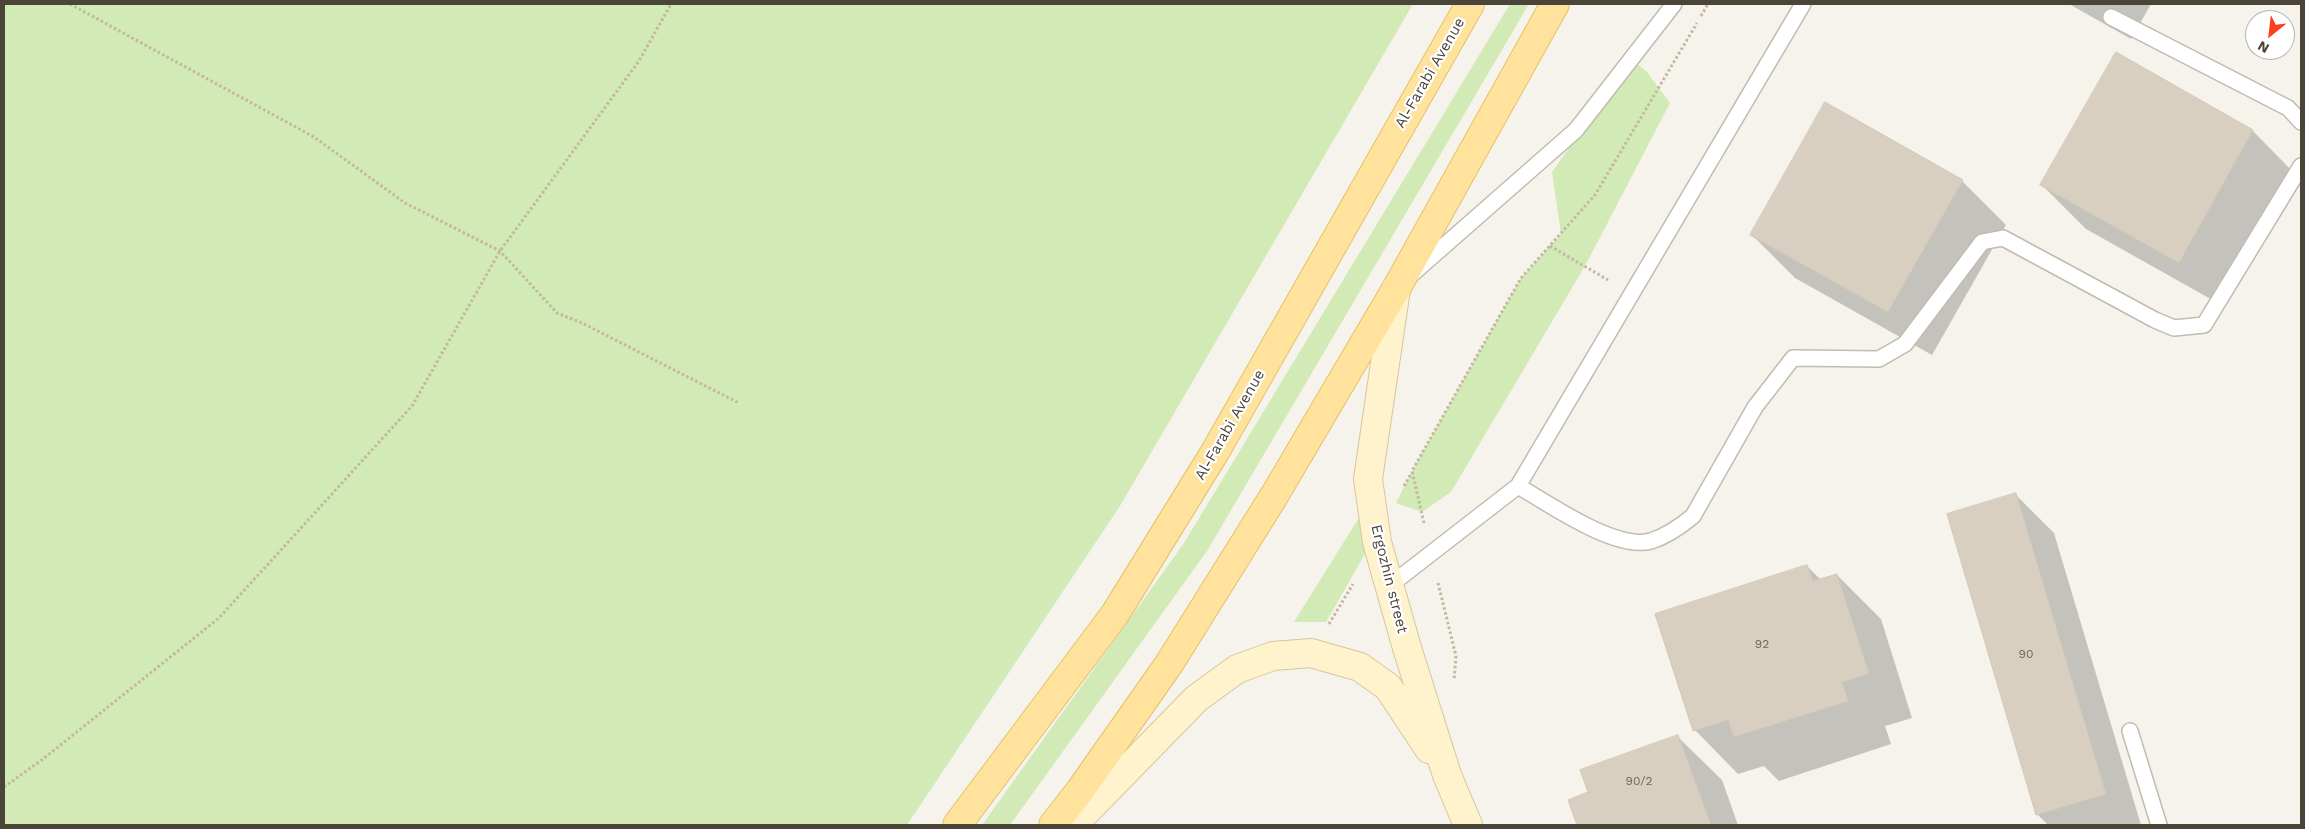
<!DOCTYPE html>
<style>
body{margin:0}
#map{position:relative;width:2305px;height:829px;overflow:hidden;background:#f6f3ec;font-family:"Work Sans",sans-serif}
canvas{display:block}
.frame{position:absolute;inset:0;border:5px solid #4b4439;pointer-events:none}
.north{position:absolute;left:2245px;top:10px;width:50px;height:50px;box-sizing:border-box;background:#fff;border:1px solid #b7b4b0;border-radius:50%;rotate:209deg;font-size:14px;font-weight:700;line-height:20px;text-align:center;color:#4b4439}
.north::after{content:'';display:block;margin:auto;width:18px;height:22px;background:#fc3f1d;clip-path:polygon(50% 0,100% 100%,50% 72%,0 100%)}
</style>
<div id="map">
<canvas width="2305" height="829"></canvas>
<div class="frame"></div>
<div class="north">N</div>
</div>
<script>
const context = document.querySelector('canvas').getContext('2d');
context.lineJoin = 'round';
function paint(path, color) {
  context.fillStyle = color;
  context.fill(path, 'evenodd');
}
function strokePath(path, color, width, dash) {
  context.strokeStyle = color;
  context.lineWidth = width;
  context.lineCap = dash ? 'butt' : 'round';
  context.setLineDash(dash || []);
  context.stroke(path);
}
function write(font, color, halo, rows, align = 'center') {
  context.font = font + ' "Work Sans",sans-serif';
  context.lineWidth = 4.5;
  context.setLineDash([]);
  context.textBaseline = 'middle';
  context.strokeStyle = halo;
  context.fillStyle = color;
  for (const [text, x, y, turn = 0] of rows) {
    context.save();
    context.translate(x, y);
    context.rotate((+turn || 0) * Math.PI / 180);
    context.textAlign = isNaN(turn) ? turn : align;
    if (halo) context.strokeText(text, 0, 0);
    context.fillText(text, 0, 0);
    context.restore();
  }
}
paint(new Path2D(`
 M 4,4 L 1413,4 L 1120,506 L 907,825 L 4,825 Z
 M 1510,4 L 1529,4 L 1207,551 L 1010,825 L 982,825 L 1184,543 Z
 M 1632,59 L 1647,72 L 1670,103 L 1585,266 L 1451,492 L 1422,512 L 1396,503 L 1412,471 L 1521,278 L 1561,234 L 1552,172 Z
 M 1365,508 L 1365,554 L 1326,622 L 1294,622 Z`), '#d2eab5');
paint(new Path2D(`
 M 2069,4 L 2151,4 L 2131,39 Z
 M 2116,54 L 2253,131 L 2296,175 L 2223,306 L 2086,229 L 2042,185 Z
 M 1962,181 L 2006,225 L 1932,355 L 1795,278 L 1751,234 Z
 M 2016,495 L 2054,533 L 2141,825 L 2048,825 L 2037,814 Z
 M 1807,566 L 1821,580 L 1837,575 L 1881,619 L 1912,718 L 1885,726 L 1891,744 L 1779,781 L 1764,766 L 1738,774 L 1695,730 Z
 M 1678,737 L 1722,780 L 1738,825 L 1578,825 L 1569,801 L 1590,793 Z`), '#0003');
const building = new Path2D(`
 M 2116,52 L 2253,130 L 2179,263 L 2040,185 Z
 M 1825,102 L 1963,180 L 1888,312 L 1750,235 Z
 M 2016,493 L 2106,794 L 2036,815 L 1947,514 Z
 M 1807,565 L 1813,581 L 1837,574 L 1869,674 L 1842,682 L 1848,701 L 1734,737 L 1728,720 L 1693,731 L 1655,614 Z
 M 1678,735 L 1711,825 L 1577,825 L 1568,800 L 1588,792 L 1580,770 Z`);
paint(building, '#d8cfc1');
strokePath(building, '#d3c7b4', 1);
const lane = new Path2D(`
 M 2111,17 L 2288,108 L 2301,122
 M 1412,274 L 1576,130 L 1674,4
 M 1518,486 C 1549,504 1616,551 1651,541 C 1667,536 1681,526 1693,516 L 1755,407 L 1793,358 L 1879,359 L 1905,344 L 1982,242 L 2003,238 L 2155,320 L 2174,328 L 2204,325 L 2301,166
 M 1389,586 L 1518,486 L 1803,4
 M 2130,731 L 2159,825`);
const secondary = new Path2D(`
 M 1396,289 L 1368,479 L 1377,542 L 1407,648 L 1447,775 L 1468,825
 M 1073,825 L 1196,699 L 1237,669 L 1273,656 L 1311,653 L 1360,667 L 1388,687 L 1429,749`);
const primary = new Path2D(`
 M 957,825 L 1115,614 L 1215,452 L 1470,4
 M 1053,825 L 1079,792 L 1169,664 L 1274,496 L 1396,289 L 1555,4`);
strokePath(lane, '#c2bbae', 18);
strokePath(secondary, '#d6c79b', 30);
strokePath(primary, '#e6c16a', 30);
strokePath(new Path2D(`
 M 70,4 L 314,137 L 405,203 L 500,251 L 557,313 L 582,323 L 739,403
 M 1701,16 L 1708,4
 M 1550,246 L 1608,280
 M 1404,486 L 1412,472
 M 1424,523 L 1412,471 L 1521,278 L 1595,195 L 1697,23
 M 1438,583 L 1456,656 L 1454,680
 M 1329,624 L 1353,584
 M 4,787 L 43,759 L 219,618 L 412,406 L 500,251 L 639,61 L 671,4`), '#c4b79f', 3, [2.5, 2.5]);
strokePath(lane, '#fff', 15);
strokePath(secondary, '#fff3cd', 28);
strokePath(primary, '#ffe39c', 28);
write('12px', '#6e675b', null, [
 ["92",1762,644],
 ["90",2026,654],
 ["90/2",1639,781]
]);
write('15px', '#4b4439', '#fff', [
 ["Al-Farabi Avenue",1430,73,-60],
 ["Al-Farabi Avenue",1230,425,-60],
 ["Ergozhin street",1389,579,76]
]);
</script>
